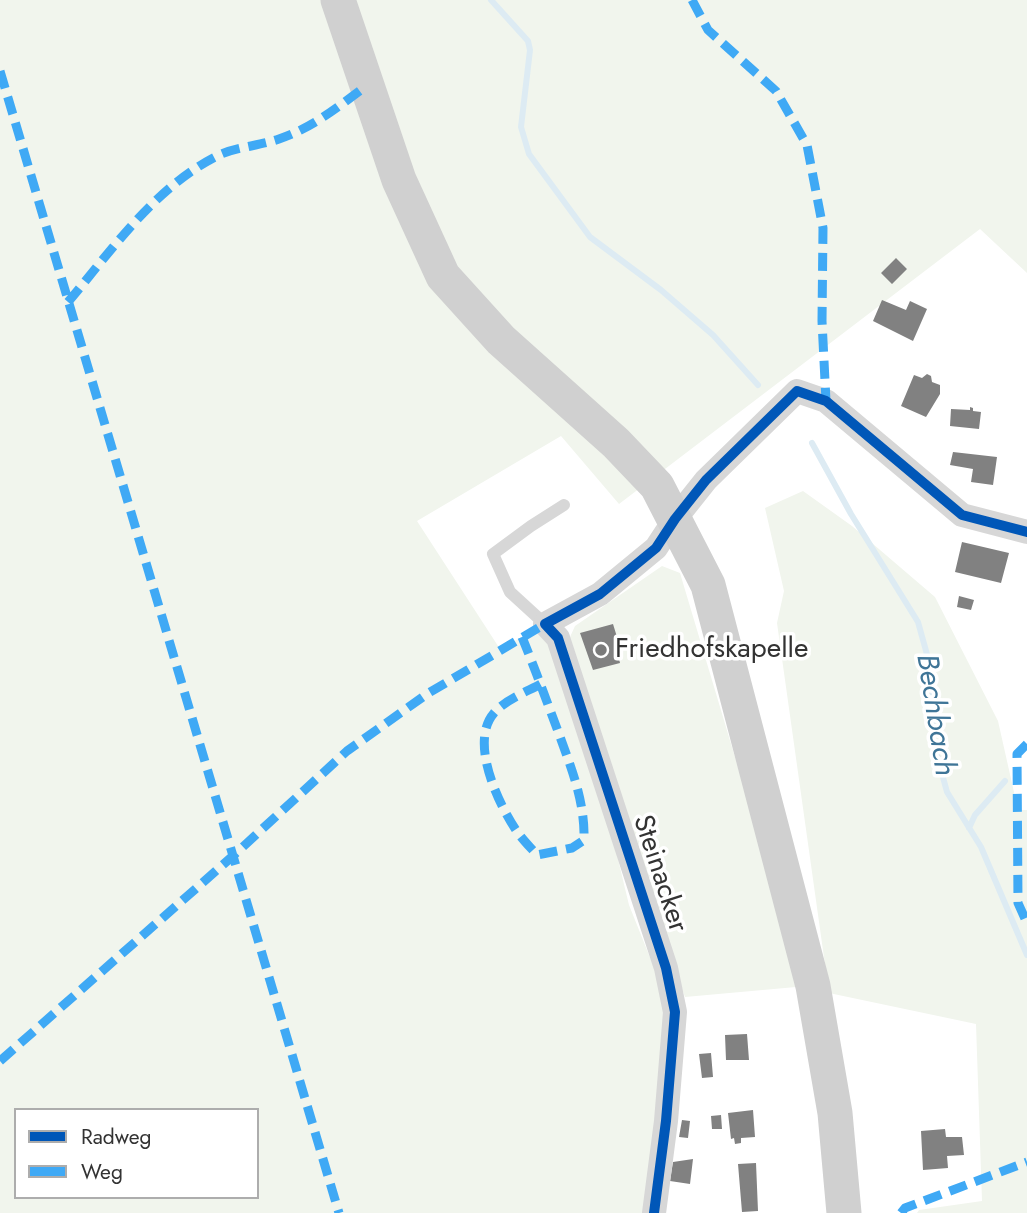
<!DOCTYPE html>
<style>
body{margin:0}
#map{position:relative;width:1027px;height:1213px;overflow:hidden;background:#fff;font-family:Jost,sans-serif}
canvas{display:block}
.legend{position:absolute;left:14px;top:1108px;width:245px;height:91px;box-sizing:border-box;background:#fff;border:2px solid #adadad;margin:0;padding:9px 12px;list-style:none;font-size:21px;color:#333}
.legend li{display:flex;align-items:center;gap:14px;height:35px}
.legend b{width:35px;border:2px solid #adadad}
</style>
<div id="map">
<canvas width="1027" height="1213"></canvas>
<ul class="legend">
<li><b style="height:9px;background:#0057b8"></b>Radweg</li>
<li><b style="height:9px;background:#3fa9f5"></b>Weg</li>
</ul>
</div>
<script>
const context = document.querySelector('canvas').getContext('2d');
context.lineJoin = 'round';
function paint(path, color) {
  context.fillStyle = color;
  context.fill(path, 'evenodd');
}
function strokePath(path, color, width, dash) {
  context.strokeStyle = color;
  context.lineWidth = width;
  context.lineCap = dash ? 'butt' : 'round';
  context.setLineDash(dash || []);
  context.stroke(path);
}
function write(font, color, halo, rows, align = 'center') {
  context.font = font + ' Jost,sans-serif';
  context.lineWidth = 7;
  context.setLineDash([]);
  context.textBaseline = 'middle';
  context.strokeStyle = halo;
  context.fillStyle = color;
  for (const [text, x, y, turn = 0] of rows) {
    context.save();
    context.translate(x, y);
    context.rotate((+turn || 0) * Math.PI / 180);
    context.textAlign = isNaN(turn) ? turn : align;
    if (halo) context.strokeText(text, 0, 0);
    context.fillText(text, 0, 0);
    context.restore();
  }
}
paint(new Path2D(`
 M 0,0 L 1027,0 L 1027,273 L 980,229 L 619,504 L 561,436 L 417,521 L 500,649 L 545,624 L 582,710 L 629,905 L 667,1000 L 654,1213 L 0,1213 ZM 16,1110 L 257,1110 L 257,1197 L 16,1197 Z
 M 803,491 L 852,526 L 935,597 L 998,721 L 1018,810 L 1027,810 L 1027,1213 L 917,1213 L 919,1210 L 982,1201 L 976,1024 L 829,993 L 777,623 L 784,591 L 765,508 Z
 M 662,566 L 680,573 L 786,928 L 796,987 L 685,997 L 656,917 L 570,637 L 575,626 Z`), '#f1f5ed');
strokePath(new Path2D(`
 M 491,0 L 528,41 L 530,50 L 521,127 L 529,154 L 590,237 L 661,290 L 713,335 L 758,385
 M 812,443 L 851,514 L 918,622 L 933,676 L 932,737 L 947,792 L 981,847 L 1027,955
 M 969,828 L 975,815 L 1005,781`), '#ddebf3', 6);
paint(new Path2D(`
 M 896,258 L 907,269 L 892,284 L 881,273 Z
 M 882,300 L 906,310 L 910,301 L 927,309 L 913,341 L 873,321 Z
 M 927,374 L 931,376 L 932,382 L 940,385 L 940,394 L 926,417 L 901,406 L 914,375 L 922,378 Z
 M 970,407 L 973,408 L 973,411 L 981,412 L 979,429 L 950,426 L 951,409 L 970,410 Z
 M 953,452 L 997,457 L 993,485 L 971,482 L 973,469 L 950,465 Z
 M 962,542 L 1009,553 L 1001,583 L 955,572 Z
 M 959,596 L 974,600 L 971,610 L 957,607 Z
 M 613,624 L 617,637 L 614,638 L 620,663 L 593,670 L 580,633 Z
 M 747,1034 L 749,1060 L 726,1060 L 725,1035 Z
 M 711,1053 L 713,1077 L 702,1078 L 699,1054 Z
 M 753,1110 L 755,1137 L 741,1138 L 741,1143 L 735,1144 L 734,1138 L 731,1139 L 728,1113 Z
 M 721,1115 L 722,1129 L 712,1129 L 711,1116 Z
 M 682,1120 L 690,1121 L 688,1138 L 679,1137 Z
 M 945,1129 L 946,1137 L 962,1137 L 964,1155 L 947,1156 L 948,1168 L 923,1170 L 921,1131 Z
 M 693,1159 L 690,1184 L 670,1181 L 673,1162 Z
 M 756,1163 L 758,1211 L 742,1212 L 738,1164 Z`), '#818181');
strokePath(new Path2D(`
 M 545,624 L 510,592 L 493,554 L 531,526 L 564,505`), '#d7d7d7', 12);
strokePath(new Path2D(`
 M 654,1213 L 666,1121 L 675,1012 L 666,968 L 558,638 L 545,624 L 600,594 L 656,548 L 675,519 L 706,480 L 797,391 L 826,401 L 962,515 L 1027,532`), '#d7d7d7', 24);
strokePath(new Path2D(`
 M 338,0 L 399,180 L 443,276 L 501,340 L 616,443 L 657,486 L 708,585 L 813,986 L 835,1113 L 844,1213`), '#d0d0d0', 35);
strokePath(new Path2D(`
 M 692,0 L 708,30 L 776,91 L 807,145 L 823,228 L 822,321 L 826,401
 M 0,71 L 339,1213
 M 68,302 C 112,250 154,188 217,156 C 235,147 259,146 279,139 C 312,128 338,107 366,86
 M 522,637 C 535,669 547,702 559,734 C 572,770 585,802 584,840 L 572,848 L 537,855 C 530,847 522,839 516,830 C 498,803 469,742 494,713 C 505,700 526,692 541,684
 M 1027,744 L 1017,754 L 1018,903 L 1027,923
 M 0,1061 L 234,855 L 347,751 L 427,694 L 545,624
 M 901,1213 L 905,1208 L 1027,1162`), '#3fa9f5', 9, [18, 9]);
strokePath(new Path2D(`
 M 654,1213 L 666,1121 L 675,1012 L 666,968 L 558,638 L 545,624 L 600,594 L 656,548 L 675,519 L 706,480 L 797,391 L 826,401 L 962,515 L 1027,532`), '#0057b8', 10);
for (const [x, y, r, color] of [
 [601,650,7,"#7a7a7a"]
]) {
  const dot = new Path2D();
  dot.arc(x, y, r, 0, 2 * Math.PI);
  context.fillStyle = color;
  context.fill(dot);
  strokePath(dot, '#fff', 2.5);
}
write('28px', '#333', '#fff', [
 ["Friedhofskapelle",615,650]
], 'left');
write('28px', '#333', '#fff', [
 ["Steinacker",659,874,72]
]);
write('italic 30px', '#3f7597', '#fff', [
 ["Bechbach",934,715,81]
]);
</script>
